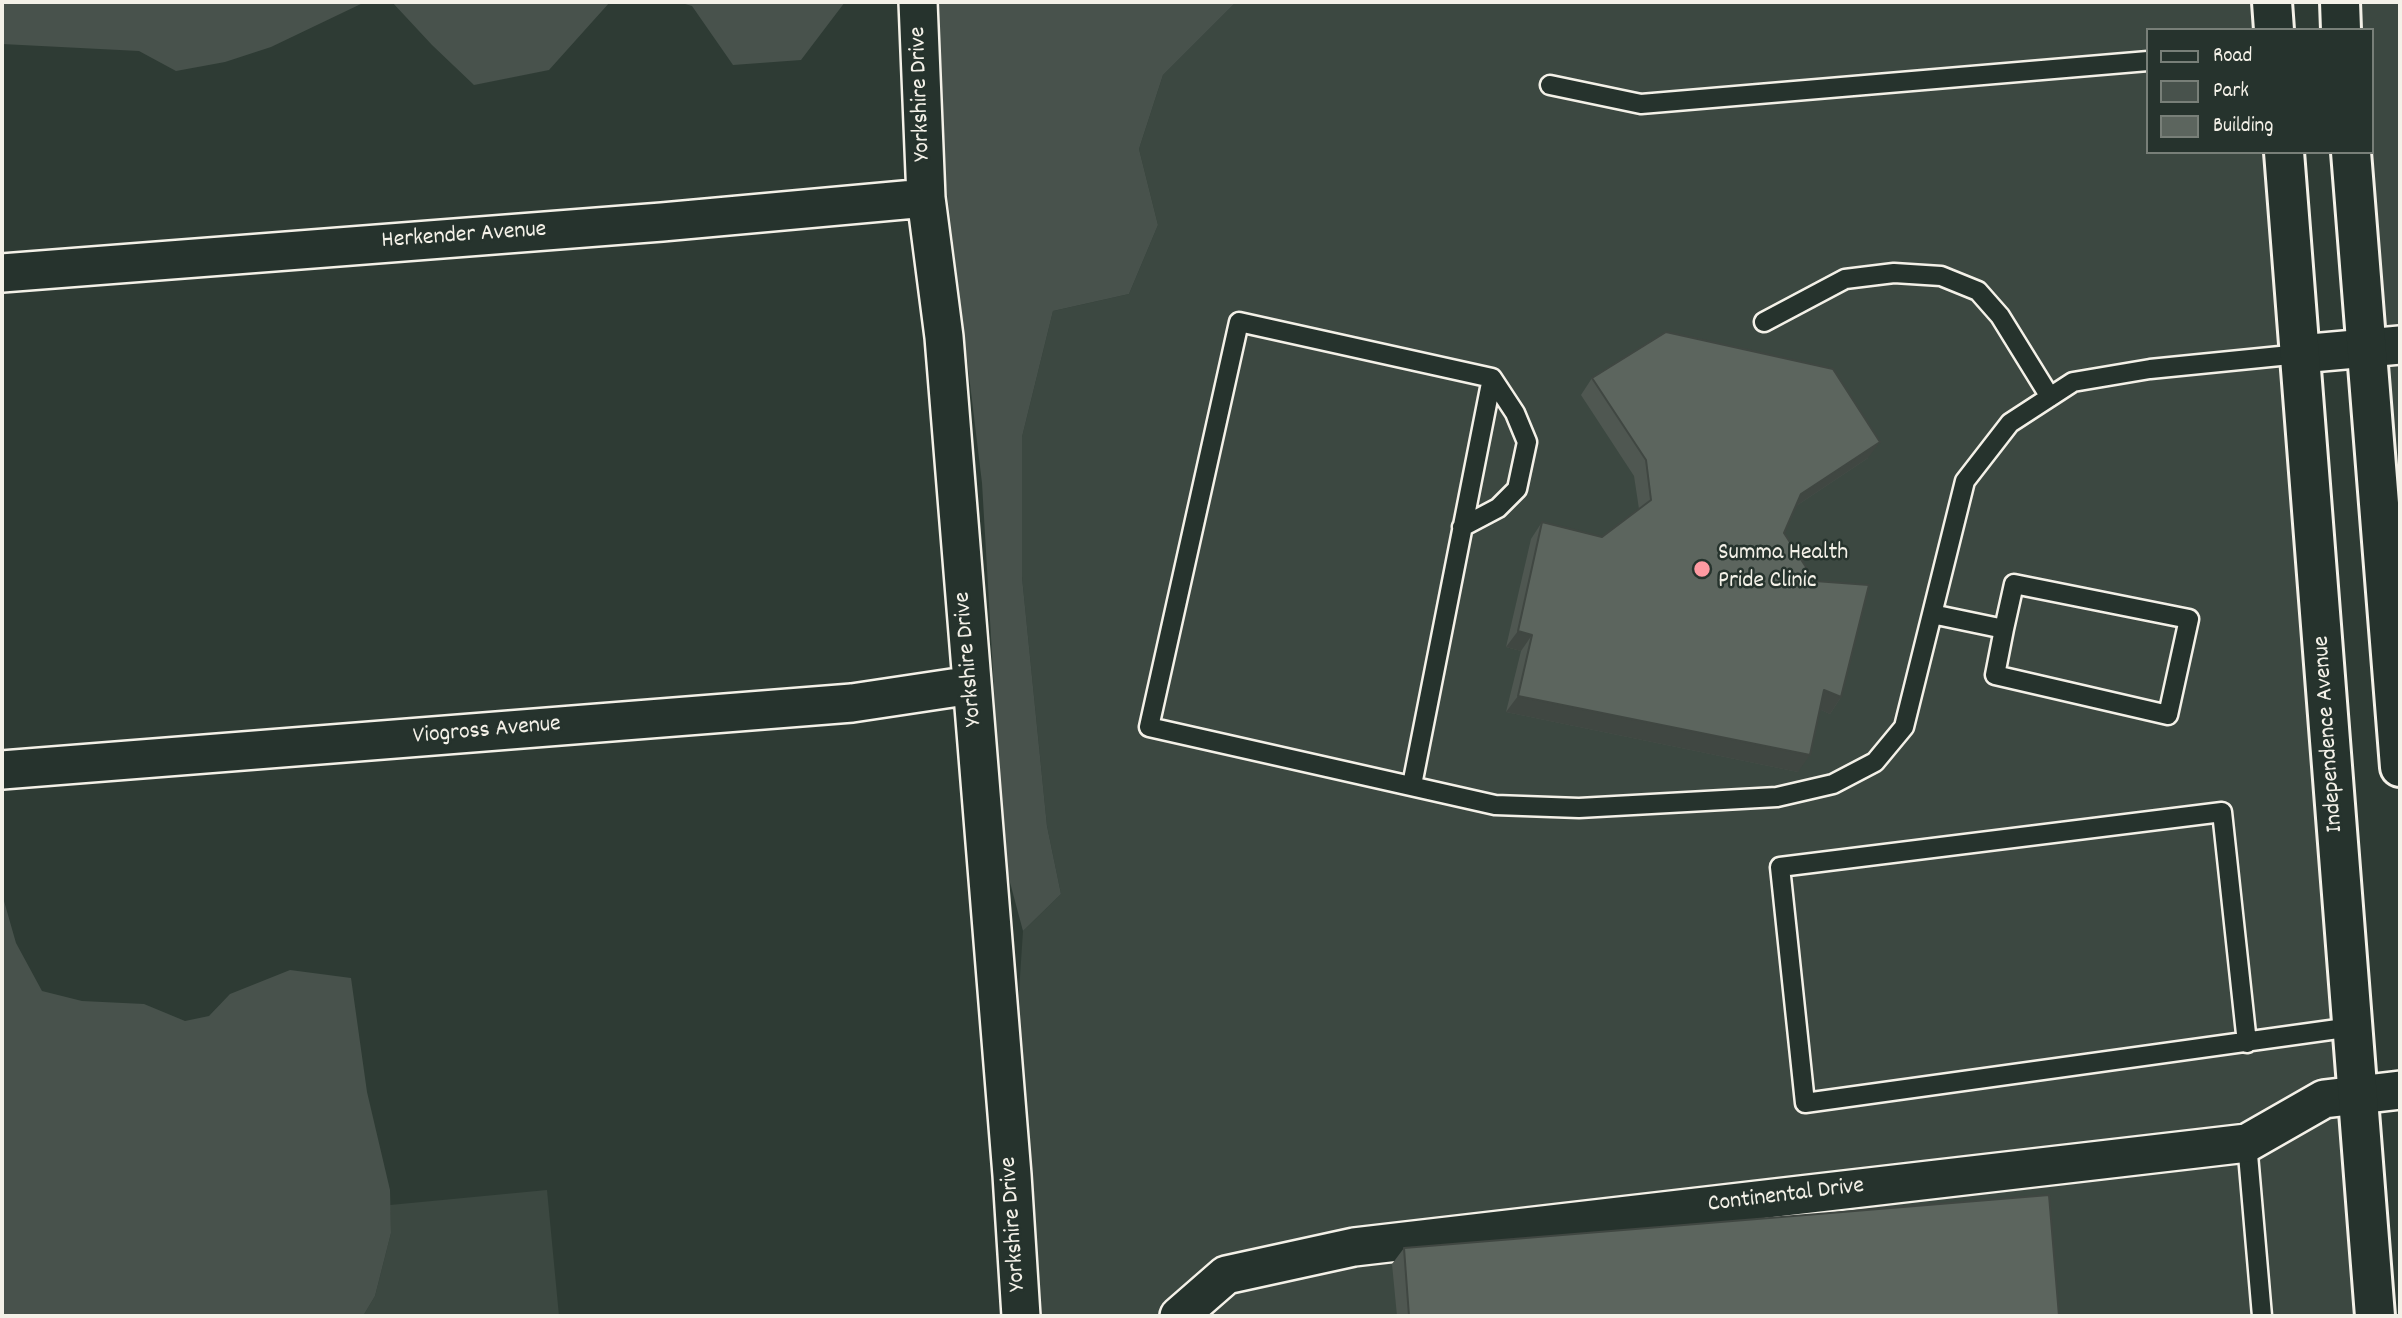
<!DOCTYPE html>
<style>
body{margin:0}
#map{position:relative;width:2402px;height:1318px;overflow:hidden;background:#2e3b34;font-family:Dekko,sans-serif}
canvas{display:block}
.frame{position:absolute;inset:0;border:4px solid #f4f1e8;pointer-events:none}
.legend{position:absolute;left:2146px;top:28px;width:228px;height:126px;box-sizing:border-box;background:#26332d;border:2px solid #787f78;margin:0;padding:9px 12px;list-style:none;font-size:21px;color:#f4f1e8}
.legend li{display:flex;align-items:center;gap:14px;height:35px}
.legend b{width:35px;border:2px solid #787f78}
</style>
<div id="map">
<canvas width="2402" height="1318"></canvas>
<div class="frame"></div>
<ul class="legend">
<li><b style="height:9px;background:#26332d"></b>Road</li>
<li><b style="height:19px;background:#48524c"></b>Park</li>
<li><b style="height:19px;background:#5c655e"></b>Building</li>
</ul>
</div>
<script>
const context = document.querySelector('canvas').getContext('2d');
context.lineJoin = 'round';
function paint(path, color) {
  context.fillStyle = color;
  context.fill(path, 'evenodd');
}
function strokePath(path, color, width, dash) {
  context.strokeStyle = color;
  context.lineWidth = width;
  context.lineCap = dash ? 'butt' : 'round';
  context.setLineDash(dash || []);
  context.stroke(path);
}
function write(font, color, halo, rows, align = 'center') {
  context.font = font + ' Dekko,sans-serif';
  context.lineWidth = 5;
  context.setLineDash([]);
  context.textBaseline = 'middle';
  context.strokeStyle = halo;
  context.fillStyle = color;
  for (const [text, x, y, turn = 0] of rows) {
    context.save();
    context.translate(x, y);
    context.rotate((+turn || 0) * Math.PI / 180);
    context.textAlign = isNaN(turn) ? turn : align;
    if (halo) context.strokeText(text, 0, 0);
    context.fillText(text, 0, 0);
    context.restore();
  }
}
paint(new Path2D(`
 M 1236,2 L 2272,2 L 2274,30 L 2148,30 L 2148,152 L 2284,152 L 2375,1316 L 1021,1316 L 1009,1144 L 1023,931 L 1061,894 L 1047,826 L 1022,577 L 1022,437 L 1053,311 L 1129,294 L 1158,225 L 1139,149 L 1163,75 Z
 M 2340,2 L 2400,2 L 2400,767 L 2351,152 L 2372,152 L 2372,30 L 2341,30 Z
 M 547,1190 L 559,1316 L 363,1316 L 375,1296 L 391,1233 L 390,1205 Z`), '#3c4841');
paint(new Path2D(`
 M 2,2 L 365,2 L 271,47 L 225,62 L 176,71 L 139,51 L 2,44 Z
 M 392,2 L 610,2 L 549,70 L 474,85 L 432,45 Z
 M 678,2 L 845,2 L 801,60 L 733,65 L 692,6 Z
 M 930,2 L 1236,2 L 1163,75 L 1139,149 L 1158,225 L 1129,294 L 1053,311 L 1022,437 L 1022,577 L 1047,826 L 1061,894 L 1023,931 L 1004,860 L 982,483 L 931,62 Z
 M 2,894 L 16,943 L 42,991 L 82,1001 L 144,1004 L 185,1021 L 209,1016 L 230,994 L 290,970 L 351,978 L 367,1092 L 390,1190 L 391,1233 L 375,1296 L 363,1316 L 2,1316 Z`), '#48524c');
const service = new Path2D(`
 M 1550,85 L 1641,104 L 2148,61
 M 1764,322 L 1845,279 L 1894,273 L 1941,276 L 1978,291 L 2000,316 L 2050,397
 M 1462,527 L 1498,508 L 1517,489 L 1527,442 L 1515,413 L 1492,378
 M 1932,614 L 2004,629 L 1995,675 L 2168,715 L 2189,619 L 2014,584 L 2004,629
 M 1412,785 L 1492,378 L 1239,322 L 1149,727 L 1495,805 L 1579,808 L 1777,797 L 1833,784 L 1875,762 L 1904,727 L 1965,481 L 2010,423 L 2073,382 L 2150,369 L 2300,354
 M 2247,1043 L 2222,812 L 1780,867 L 1805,1103 L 2352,1027
 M 2247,1143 L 2262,1316`);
const minor = new Path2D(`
 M 918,2 L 926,198 L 944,337 L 1012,1175 L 1021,1316
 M 2,273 L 662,222 L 926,198
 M 2300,354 L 2400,345
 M 2,770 L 852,703 L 972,685
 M 1179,1316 L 1226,1275 L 1354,1247 L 2247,1143 L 2324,1099 L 2400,1090`);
const tertiary = new Path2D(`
 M 2272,2 L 2274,30
 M 2340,2 L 2341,30
 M 2284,152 L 2375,1316
 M 2351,152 L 2400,767`);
strokePath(service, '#f4f1e8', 23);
strokePath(minor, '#f4f1e8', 42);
strokePath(tertiary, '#f4f1e8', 44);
strokePath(service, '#26332d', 18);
strokePath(minor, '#26332d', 37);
strokePath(tertiary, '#26332d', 38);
paint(new Path2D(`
 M 1592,378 L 1868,458 L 1796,506 L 1784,533 L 1841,697 L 1830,714 L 1819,709 L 1798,772 L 1506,712 L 1521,651 L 1506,647 L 1531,539 L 1542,522 L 1602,537 L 1639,509 L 1634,476 L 1581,395 Z
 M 1404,1248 L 2059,1316 L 1397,1316 L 1392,1264 Z`), '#4f5751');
paint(new Path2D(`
 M 1880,442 L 1868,458 L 1790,510 L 1801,494 Z
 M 1518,631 L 1532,635 L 1521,651 L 1506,647 Z
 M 1824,690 L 1841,697 L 1830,714 L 1812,706 Z
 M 1518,696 L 1810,755 L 1798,772 L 1506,712 Z`), '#404742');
const building = new Path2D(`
 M 1666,332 L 1833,369 L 1880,442 L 1801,494 L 1784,533 L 1815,581 L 1869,585 L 1841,697 L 1824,690 L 1810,755 L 1518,696 L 1532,635 L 1518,631 L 1542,522 L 1602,537 L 1651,500 L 1646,460 L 1592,378 Z
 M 2049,1195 L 2059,1316 L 1409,1316 L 1404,1248 Z`);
paint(building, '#5c655e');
strokePath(building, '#404742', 2);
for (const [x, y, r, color] of [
 [1702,569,9,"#ff9aa2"]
]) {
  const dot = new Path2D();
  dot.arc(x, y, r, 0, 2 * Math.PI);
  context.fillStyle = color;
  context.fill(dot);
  strokePath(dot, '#26332d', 2.5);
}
write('24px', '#f4f1e8', '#26332d', [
 ["Yorkshire Drive",922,94,-92],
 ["Herkender Avenue",464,237,-4],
 ["Yorkshire Drive",970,659,-95],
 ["Viogross Avenue",487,732,-5],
 ["Independence Avenue",2330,734,-94],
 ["Continental Drive",1786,1197,-7],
 ["Yorkshire Drive",1015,1224,-94]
]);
write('24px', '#f4f1e8', '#26332d', [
 ["Summa Health",1718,555],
 ["Pride Clinic",1718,583]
], 'left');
</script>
